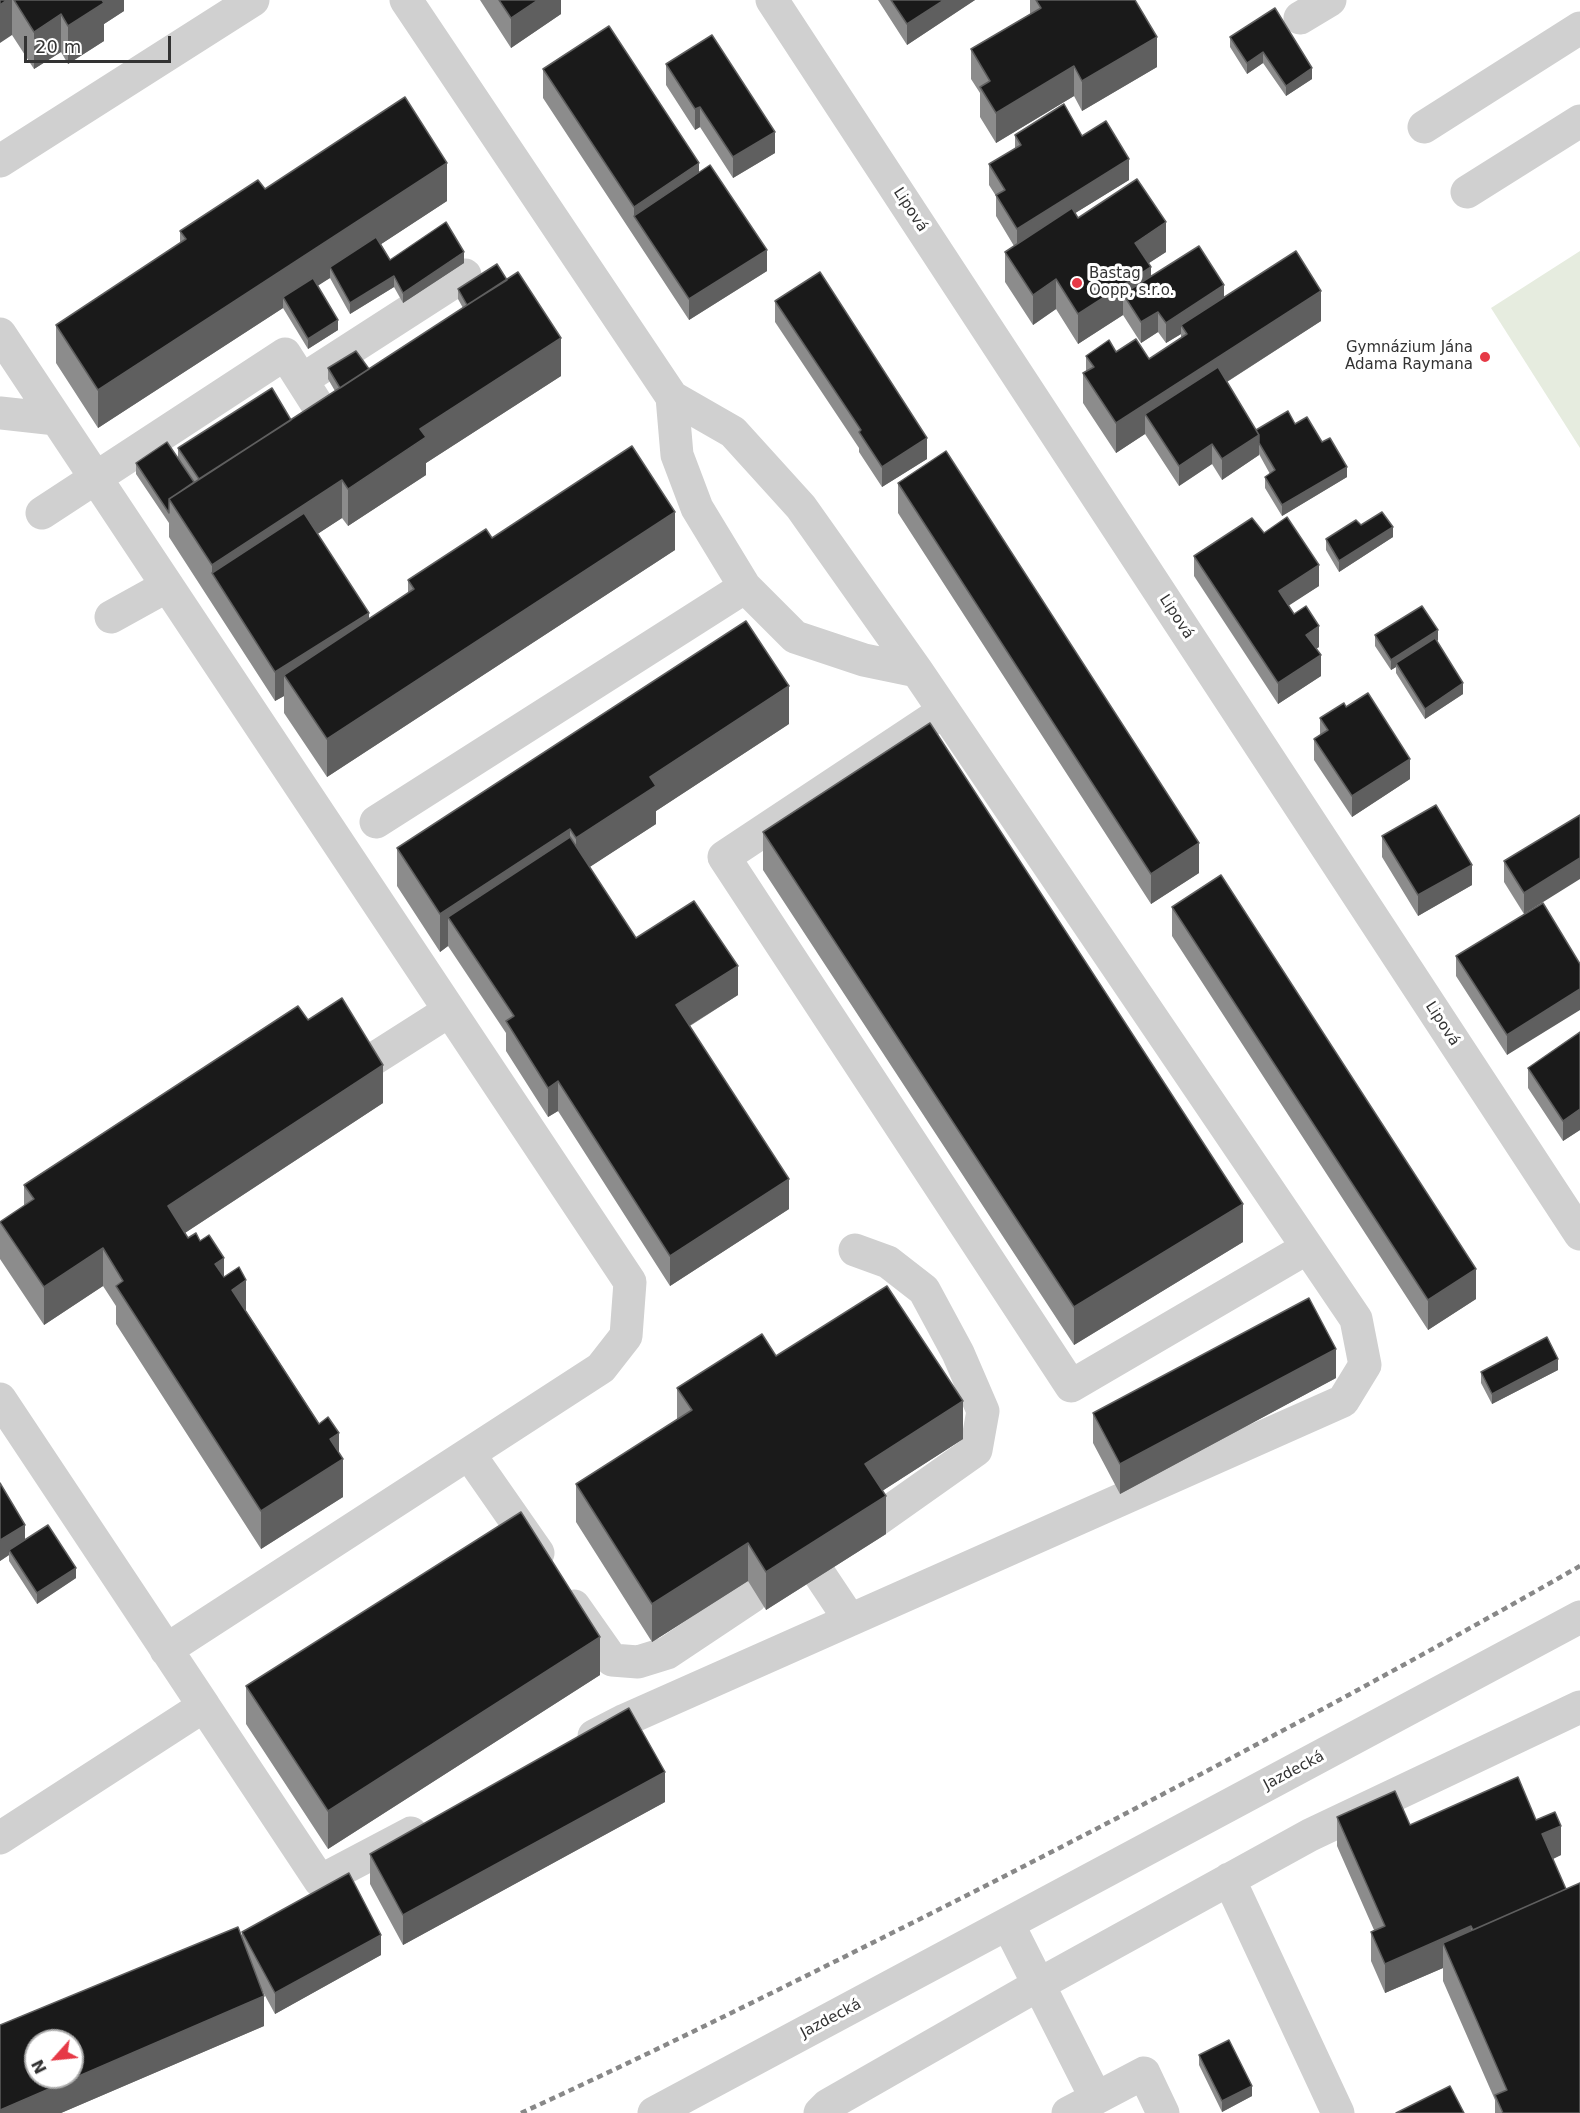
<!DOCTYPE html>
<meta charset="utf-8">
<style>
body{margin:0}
#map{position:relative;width:1580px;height:2113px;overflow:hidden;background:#fff;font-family:"DejaVu Sans",sans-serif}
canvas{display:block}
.north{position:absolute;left:24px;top:2029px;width:60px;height:60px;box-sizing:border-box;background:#fff;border:2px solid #adadad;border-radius:50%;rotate:243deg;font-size:16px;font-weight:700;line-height:24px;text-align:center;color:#333}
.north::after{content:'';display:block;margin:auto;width:21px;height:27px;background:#e63946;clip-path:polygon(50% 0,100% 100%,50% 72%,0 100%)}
.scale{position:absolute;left:24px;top:36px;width:147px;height:27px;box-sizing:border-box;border:3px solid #333;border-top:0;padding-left:8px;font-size:18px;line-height:21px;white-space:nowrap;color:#333;-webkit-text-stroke:4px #fff;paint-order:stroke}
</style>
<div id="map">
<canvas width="1580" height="2113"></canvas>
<div class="north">N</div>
<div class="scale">20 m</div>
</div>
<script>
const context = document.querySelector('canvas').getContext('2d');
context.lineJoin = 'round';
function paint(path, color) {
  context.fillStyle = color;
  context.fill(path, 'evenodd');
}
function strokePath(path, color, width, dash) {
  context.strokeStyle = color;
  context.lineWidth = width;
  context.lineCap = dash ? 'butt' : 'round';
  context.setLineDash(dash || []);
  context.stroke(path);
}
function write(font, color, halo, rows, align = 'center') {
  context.font = font + ' "DejaVu Sans",sans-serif';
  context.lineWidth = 6;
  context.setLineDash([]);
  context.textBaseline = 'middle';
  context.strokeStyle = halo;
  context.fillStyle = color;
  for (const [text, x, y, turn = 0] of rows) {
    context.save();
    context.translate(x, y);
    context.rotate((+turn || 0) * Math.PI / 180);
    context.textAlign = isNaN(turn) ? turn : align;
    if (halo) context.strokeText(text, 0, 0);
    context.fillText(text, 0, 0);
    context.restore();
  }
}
paint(new Path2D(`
 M 1580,251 L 1580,448 L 1491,308 Z`), '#e6ecdf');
strokePath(new Path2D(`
 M 406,0 L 672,397 L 733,432 L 801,507 L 917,671 L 1356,1319 L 1365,1365 L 1343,1401 L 625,1720 L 594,1736
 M 772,0 L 1580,1234
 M 1300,18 L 1330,0
 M 1424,127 L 1580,28
 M 0,161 L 253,0
 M 1467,192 L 1580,121
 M 0,334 L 630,1282 L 626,1336 L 601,1368 L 166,1650
 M 302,380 L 465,275
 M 672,397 L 677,455 L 697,508 L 745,587 L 795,637 L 864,660 L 917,671
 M 0,413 L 56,419
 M 42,513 L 285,354 L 320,409
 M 111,617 L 167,586
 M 944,711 L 724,857 L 1071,1386 L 1307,1248
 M 376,822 L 745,587
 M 361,1067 L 449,1011
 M 855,1250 L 888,1262 L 924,1290 L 958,1353 L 983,1411 L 976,1450 L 877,1520
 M 0,1399 L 204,1706 L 0,1838
 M 469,1454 L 538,1553
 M 820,1575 L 850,1620
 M 574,1606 L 612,1660 L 638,1662 L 667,1653 L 751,1597
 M 204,1706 L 320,1881 L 411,1833
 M 1229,1879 L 1338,2113
 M 1008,1924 L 1096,2098
 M 654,2113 L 1580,1617
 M 820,2113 L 828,2105 L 1045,1981 L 1310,1835 L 1580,1707
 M 1068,2113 L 1144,2073 L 1163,2113`), '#d0d0d0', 33);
strokePath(new Path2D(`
 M 521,2113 C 648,2055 774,1992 898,1930 C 1129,1814 1356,1694 1580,1566`), '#888', 4.5, [6, 4.5]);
paint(new Path2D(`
 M 0,0 L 124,0 L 124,11 L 104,24 L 104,41 L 68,64 L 61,52 L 34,69 L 12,35 Z
 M 480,0 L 561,0 L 561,14 L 511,48 Z
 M 878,0 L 975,0 L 907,45 Z
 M 1030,0 L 1135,0 L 1157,67 L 1082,111 L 1074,96 L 996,143 L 980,117 L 980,93 L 971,79 L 971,49 L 1030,14 Z
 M 1275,8 L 1312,79 L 1286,96 L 1263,63 L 1247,74 L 1230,47 L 1230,37 Z
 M 666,64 L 775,153 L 733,178 L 700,127 L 695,130 L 666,85 Z
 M 543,69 L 699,173 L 767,271 L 689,320 L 543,98 Z
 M 1015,135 L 1082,136 L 1129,180 L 1075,213 L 1078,218 L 1166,252 L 1149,263 L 1151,276 L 1224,297 L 1321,321 L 1227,382 L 1256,430 L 1295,424 L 1322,442 L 1347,477 L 1282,516 L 1265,488 L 1265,477 L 1270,474 L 1259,454 L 1259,455 L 1222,480 L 1212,464 L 1179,486 L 1145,434 L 1116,453 L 1083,403 L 1083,373 L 1086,372 L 1086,356 L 1116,352 L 1149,359 L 1181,338 L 1181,334 L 1166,343 L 1158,332 L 1141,343 L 1123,315 L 1078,344 L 1056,309 L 1033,325 L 1005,282 L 1005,252 L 1014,246 L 996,216 L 996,196 L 989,185 L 989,164 L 1015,149 Z
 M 265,189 L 447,201 L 381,244 L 390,260 L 464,263 L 403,303 L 394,287 L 350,314 L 330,278 L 317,285 L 338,330 L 308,349 L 283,308 L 98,428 L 56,363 L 56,325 L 180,243 L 180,231 Z
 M 458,289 L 561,376 L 426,463 L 426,475 L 348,526 L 342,518 L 317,534 L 369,619 L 408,593 L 408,580 L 492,538 L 675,550 L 327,777 L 284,713 L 284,696 L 275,701 L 169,537 L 169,523 L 136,474 L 136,463 L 178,458 L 178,448 L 291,420 L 335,391 L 328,379 L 328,368 L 369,369 L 463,308 L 458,299 Z
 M 775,301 L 927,459 L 882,487 L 859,452 L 859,448 L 775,322 Z
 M 898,483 L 1199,873 L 1151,904 L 898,513 Z
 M 1361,525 L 1393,537 L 1339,572 L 1326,550 L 1326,539 Z
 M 1264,533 L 1319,586 L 1288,605 L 1319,647 L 1316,649 L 1321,676 L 1278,704 L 1194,576 L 1194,556 Z
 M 1375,635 L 1438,640 L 1437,641 L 1463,694 L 1425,719 L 1396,673 L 1396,667 L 1391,670 L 1375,646 Z
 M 1346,707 L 1410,779 L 1352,817 L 1314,760 L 1314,739 L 1320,735 L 1320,718 Z
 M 789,724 L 656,811 L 656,824 L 589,867 L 636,938 L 738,995 L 690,1026 L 789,1209 L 670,1286 L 558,1111 L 548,1117 L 506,1051 L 506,1033 L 448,946 L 440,952 L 397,886 L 397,848 Z
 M 1580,815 L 1524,914 L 1504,882 L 1504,861 Z
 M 763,832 L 1243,1242 L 1074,1345 L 763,870 Z
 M 1382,836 L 1472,885 L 1418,916 L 1382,857 Z
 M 1172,907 L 1476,1299 L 1428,1330 L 1172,936 Z
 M 1456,956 L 1580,964 L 1507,1055 L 1456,976 Z
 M 308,1020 L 383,1103 L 185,1233 L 188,1238 L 200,1241 L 224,1277 L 339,1454 L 343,1497 L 261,1549 L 116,1324 L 116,1306 L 103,1286 L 44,1325 L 0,1259 L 0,1222 L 24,1206 L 24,1185 Z
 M 1580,1032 L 1580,1130 L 1563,1141 L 1528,1088 L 1528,1068 Z
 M 776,1356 L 963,1439 L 882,1491 L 886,1534 L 766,1610 L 748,1581 L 652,1642 L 576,1522 L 576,1484 L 677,1420 L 677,1388 Z
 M 1558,1370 L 1492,1404 L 1481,1383 L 1481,1372 Z
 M 1336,1378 L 1120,1494 L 1093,1443 L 1093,1413 Z
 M 0,1483 L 25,1540 L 76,1578 L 37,1604 L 9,1561 L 9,1555 L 0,1561 Z
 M 600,1675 L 328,1849 L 246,1724 L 246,1686 Z
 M 665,1802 L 403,1945 L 370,1884 L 370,1854 Z
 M 1337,1817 L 1410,1825 L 1536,1820 L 1561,1855 L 1553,1859 L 1580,2113 L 1495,2113 L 1495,2100 L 1443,1981 L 1443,1968 L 1385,1993 L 1371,1961 L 1371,1932 L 1374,1930 L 1337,1846 Z
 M 242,1932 L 381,1955 L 275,2014 L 262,1990 L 264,2026 L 61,2113 L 0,2113 L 242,1938 Z
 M 1199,2055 L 1252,2096 L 1222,2112 L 1199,2065 Z`), '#8c8c8c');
paint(new Path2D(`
 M 7,0 L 12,0 L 12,35 L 0,43 L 0,5 Z
 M 96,0 L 124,0 L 124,11 L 104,24 L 104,41 L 68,64 L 68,26 Z
 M 538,0 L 561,0 L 561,14 L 511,48 L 511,18 Z
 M 944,0 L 975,0 L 907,45 L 907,24 Z
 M 61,14 L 61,52 L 34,69 L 34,32 Z
 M 1157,37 L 1157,67 L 1082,111 L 1082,81 Z
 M 1263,52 L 1263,63 L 1247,74 L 1247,63 Z
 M 1074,66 L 1074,96 L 996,143 L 996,113 Z
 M 1312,68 L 1312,79 L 1286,96 L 1286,86 Z
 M 700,107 L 700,127 L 695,130 L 695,109 Z
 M 775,132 L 775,153 L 733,178 L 733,157 Z
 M 1129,159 L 1129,180 L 1017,249 L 1017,229 Z
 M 447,163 L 447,201 L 334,275 L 330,267 L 330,278 L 288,305 L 283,297 L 283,308 L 98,428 L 98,390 Z
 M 699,163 L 699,193 L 634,216 L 634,207 Z
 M 1166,222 L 1166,252 L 1135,272 L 1135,243 Z
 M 767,250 L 767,271 L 689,320 L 689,299 Z
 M 464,252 L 464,263 L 403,303 L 403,293 Z
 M 1151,267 L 1151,297 L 1123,294 L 1123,315 L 1078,344 L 1078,314 Z
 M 394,276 L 394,287 L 350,314 L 350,303 Z
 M 1056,279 L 1056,309 L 1033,325 L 1033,295 Z
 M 1224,285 L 1224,306 L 1181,325 L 1181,334 L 1166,343 L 1166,323 Z
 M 1321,291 L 1321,321 L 1155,428 L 1145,414 L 1145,434 L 1116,453 L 1116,423 Z
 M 1158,312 L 1158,332 L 1141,343 L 1141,322 Z
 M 338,320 L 338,330 L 308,349 L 308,339 Z
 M 561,338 L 561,376 L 426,463 L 426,475 L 348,526 L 348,489 L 420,429 Z
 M 1259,435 L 1259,455 L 1222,480 L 1222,459 Z
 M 927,438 L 927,459 L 882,487 L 882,467 Z
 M 1212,444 L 1212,464 L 1179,486 L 1179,466 Z
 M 1347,467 L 1347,477 L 1282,516 L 1282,505 Z
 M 342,480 L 342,518 L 226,594 L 212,573 L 212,565 Z
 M 675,512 L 675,550 L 327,777 L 327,739 Z
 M 1393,527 L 1393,537 L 1339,572 L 1339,561 Z
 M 1319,565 L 1319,586 L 1279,612 L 1279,591 Z
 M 369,613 L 369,643 L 284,675 L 284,696 L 275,701 L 275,672 Z
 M 1319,626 L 1319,647 L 1306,655 L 1306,635 Z
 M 1438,630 L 1438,640 L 1398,666 L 1396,663 L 1396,667 L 1391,670 L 1391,660 Z
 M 1321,655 L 1321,676 L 1278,704 L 1278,683 Z
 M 1463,683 L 1463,694 L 1425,719 L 1425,709 Z
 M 789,686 L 789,724 L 656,811 L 656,824 L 576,876 L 576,838 L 650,777 Z
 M 1410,759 L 1410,779 L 1352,817 L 1352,796 Z
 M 570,829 L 570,867 L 448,917 L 448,946 L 440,952 L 440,914 Z
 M 1199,843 L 1199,873 L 1151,904 L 1151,874 Z
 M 1580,847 L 1580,879 L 1524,914 L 1524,893 Z
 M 1472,865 L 1472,885 L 1418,916 L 1418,895 Z
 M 738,966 L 738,995 L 676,1034 L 676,1005 Z
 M 1580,989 L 1580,1010 L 1507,1055 L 1507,1035 Z
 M 383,1065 L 383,1103 L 168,1244 L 168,1206 Z
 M 558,1081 L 558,1111 L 548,1117 L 548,1088 Z
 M 1580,1109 L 1580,1130 L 1563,1141 L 1563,1121 Z
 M 789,1179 L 789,1209 L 670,1286 L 670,1256 Z
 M 1243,1204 L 1243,1242 L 1074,1345 L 1074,1307 Z
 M 103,1248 L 103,1286 L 44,1325 L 44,1287 Z
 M 224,1258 L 224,1296 L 215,1264 Z
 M 1476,1269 L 1476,1299 L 1428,1330 L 1428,1300 Z
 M 246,1280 L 246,1318 L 232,1290 Z
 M 1336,1349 L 1336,1378 L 1120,1494 L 1120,1464 Z
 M 1558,1359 L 1558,1370 L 1492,1404 L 1492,1394 Z
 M 963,1401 L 963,1439 L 865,1502 L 865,1464 Z
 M 339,1433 L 339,1462 L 343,1459 L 343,1497 L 261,1549 L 261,1511 L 330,1439 Z
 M 886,1496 L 886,1534 L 766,1610 L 766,1572 Z
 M 25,1525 L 25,1545 L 9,1550 L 9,1555 L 0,1561 L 0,1540 Z
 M 748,1543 L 748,1581 L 652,1642 L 652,1604 Z
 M 76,1568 L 76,1578 L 37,1604 L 37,1593 Z
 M 600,1637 L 600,1675 L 328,1849 L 328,1811 Z
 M 665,1772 L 665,1802 L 403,1945 L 403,1915 Z
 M 1561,1826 L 1561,1855 L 1542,1864 L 1542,1834 Z
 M 1471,1926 L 1471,1956 L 1443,1943 L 1443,1968 L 1385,1993 L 1385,1964 Z
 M 381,1935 L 381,1955 L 275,2014 L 275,1993 Z
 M 264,1996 L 264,2026 L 61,2113 L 0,2113 L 0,2110 Z
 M 1252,2086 L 1252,2096 L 1222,2112 L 1222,2101 Z`), '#5f5f5f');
const building = new Path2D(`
 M 0,0 L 7,0 L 0,5 Z
 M 14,0 L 102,0 L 104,3 L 68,26 L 61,14 L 34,32 Z
 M 499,0 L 538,0 L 511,18 Z
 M 891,0 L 944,0 L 907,24 Z
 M 1036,0 L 1135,0 L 1157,37 L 1082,81 L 1074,66 L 996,113 L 980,87 L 990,81 L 971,49 L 1041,8 Z
 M 1275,8 L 1312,68 L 1286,86 L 1263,52 L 1247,63 L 1230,37 Z
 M 609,26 L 699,163 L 634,207 L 543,69 Z
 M 712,35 L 775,132 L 733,157 L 700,107 L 695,109 L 666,64 Z
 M 405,97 L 447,163 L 98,390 L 56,325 L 186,239 L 180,231 L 258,180 L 265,189 Z
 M 1064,104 L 1082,136 L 1106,121 L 1129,159 L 1017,229 L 996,195 L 1005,190 L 989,164 L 1021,145 L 1015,135 Z
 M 710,165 L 767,250 L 689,299 L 634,216 Z
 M 1137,179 L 1166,222 L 1135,243 L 1151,267 L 1078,314 L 1056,279 L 1033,295 L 1005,252 L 1072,208 L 1078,218 Z
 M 446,222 L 464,252 L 403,293 L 394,276 L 350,303 L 330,267 L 376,237 L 390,260 Z
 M 1199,246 L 1224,285 L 1166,323 L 1158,312 L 1141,322 L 1123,294 Z
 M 1296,251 L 1321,291 L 1116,423 L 1083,373 L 1094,367 L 1086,356 L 1109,340 L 1116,352 L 1136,339 L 1149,359 L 1187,334 L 1181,325 Z
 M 497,264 L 507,280 L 467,305 L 458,289 Z
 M 518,272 L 561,338 L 420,429 L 426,437 L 348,489 L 342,480 L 212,565 L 169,499 Z
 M 820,272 L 927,438 L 882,467 L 859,432 L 861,430 L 775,301 Z
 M 313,278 L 338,320 L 308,339 L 283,297 Z
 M 356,351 L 369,369 L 340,388 L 328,368 Z
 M 1218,367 L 1259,435 L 1222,459 L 1212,444 L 1179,466 L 1145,414 Z
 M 272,388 L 291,420 L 199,479 L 178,448 Z
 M 1288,411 L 1295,424 L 1307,417 L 1322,442 L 1330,438 L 1347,467 L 1282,505 L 1265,477 L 1275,470 L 1259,443 L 1259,435 L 1256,430 Z
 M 167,442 L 194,482 L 169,499 L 169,513 L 136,463 Z
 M 632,446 L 675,512 L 327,739 L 284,675 L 414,589 L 408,580 L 486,529 L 492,538 Z
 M 946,451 L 1199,843 L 1151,874 L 898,483 Z
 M 1382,512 L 1393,527 L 1339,561 L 1326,539 L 1356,520 L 1361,525 Z
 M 304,513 L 369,613 L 275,672 L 212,573 Z
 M 1287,517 L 1319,565 L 1279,591 L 1294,614 L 1306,606 L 1319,626 L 1306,635 L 1321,655 L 1278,683 L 1194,556 L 1252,518 L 1264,533 Z
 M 1422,606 L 1438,630 L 1391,660 L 1375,635 Z
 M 746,621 L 789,686 L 650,777 L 656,786 L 576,838 L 570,829 L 440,914 L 397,848 Z
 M 1435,638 L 1463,683 L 1425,709 L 1396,663 Z
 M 1368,693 L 1410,759 L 1352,796 L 1314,739 L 1328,730 L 1320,718 L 1344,703 L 1346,707 Z
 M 930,723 L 1243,1204 L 1074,1307 L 763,832 Z
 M 1436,805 L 1472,865 L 1418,895 L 1382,836 Z
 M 1580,815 L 1580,858 L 1524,893 L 1504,861 Z
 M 570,837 L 636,938 L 694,901 L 738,966 L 676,1005 L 789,1179 L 670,1256 L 558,1081 L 548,1088 L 506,1021 L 514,1016 L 448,917 Z
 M 1221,875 L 1476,1269 L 1428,1300 L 1172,907 Z
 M 1543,903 L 1580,964 L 1580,989 L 1507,1035 L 1456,956 Z
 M 342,998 L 383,1065 L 168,1206 L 188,1238 L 196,1233 L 200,1241 L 209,1235 L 224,1258 L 215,1264 L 224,1277 L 239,1267 L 246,1280 L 232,1290 L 319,1424 L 328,1417 L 339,1433 L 330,1439 L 343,1459 L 261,1511 L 116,1286 L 123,1281 L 103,1248 L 44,1287 L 0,1222 L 34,1199 L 24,1185 L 298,1006 L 308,1020 Z
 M 1580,1032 L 1580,1109 L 1563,1121 L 1528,1068 Z
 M 887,1286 L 963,1401 L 865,1464 L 886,1496 L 766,1572 L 748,1543 L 652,1604 L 576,1484 L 692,1410 L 677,1388 L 762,1334 L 776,1356 Z
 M 1309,1298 L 1336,1349 L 1120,1464 L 1093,1413 Z
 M 1547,1337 L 1558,1359 L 1492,1394 L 1481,1372 Z
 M 0,1483 L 25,1525 L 0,1540 Z
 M 521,1512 L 600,1637 L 328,1811 L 246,1686 Z
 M 48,1525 L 76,1568 L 37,1593 L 9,1550 Z
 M 629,1708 L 665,1772 L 403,1915 L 370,1854 Z
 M 1518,1777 L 1536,1820 L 1555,1812 L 1561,1826 L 1542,1834 L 1566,1889 L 1473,1930 L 1471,1926 L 1385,1964 L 1371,1932 L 1385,1926 L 1337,1817 L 1395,1791 L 1410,1825 Z
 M 349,1873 L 381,1935 L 275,1993 L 242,1932 Z
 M 1580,1883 L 1580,2113 L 1503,2113 L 1495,2095 L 1507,2090 L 1443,1943 Z
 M 238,1927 L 264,1996 L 0,2110 L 0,2025 ZM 36,2041 L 72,2041 L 72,2077 L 36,2077 Z
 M 1229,2040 L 1252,2086 L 1222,2101 L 1199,2055 Z
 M 1450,2086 L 1464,2113 L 1396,2113 Z`);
paint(building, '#1a1a1a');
strokePath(building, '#5f5f5f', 1.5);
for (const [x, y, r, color] of [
 [1077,283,6,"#e63946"],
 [1485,357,6,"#e63946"]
]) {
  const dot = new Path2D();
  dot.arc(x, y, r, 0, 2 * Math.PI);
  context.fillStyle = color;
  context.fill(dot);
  strokePath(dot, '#fff', 2);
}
write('15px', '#333', '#fff', [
 ["Lipová",910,210,57],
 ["Lipová",1176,617,57],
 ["Lipová",1442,1024,57],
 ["Jazdecká",1294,1771,-28],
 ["Jazdecká",831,2019,-28]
]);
write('15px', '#333', '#fff', [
 ["Bastag",1089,274],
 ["Oopp, s.r.o.",1089,291],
 ["Gymnázium Jána",1473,348,"right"],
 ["Adama Raymana",1473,365,"right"]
], 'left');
</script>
